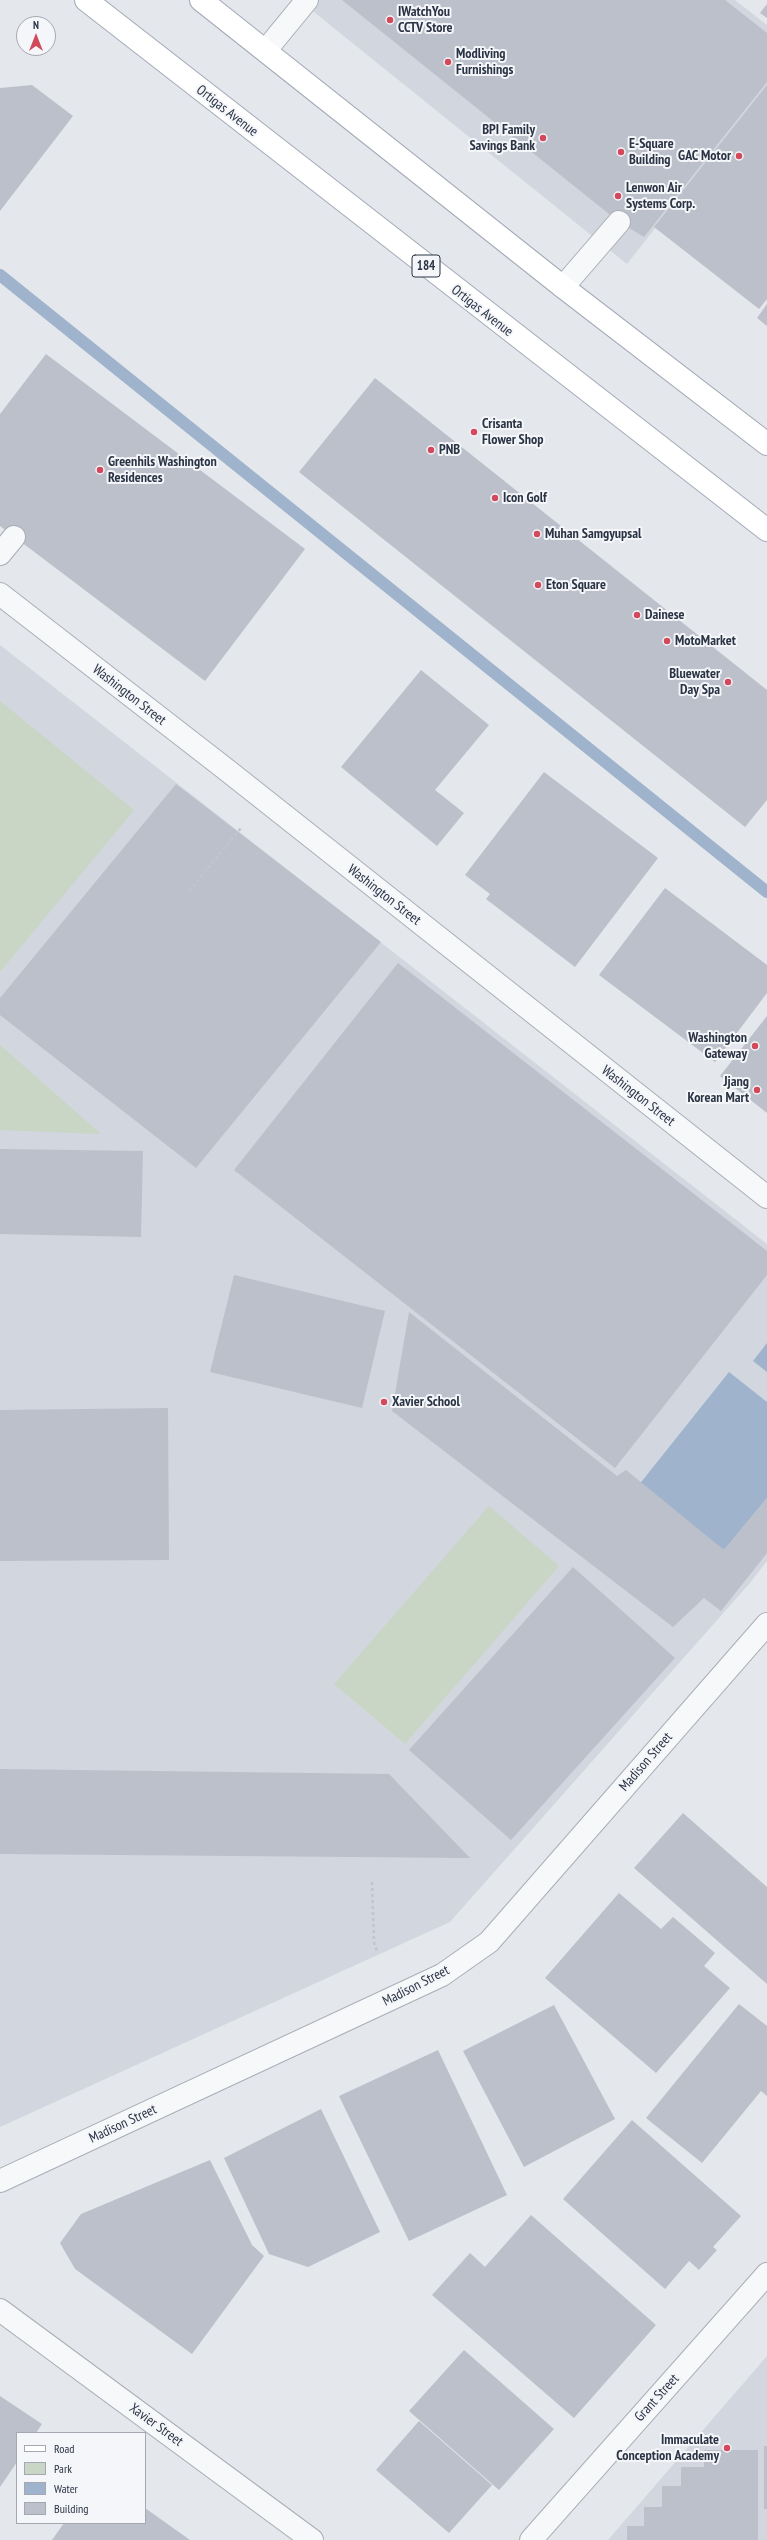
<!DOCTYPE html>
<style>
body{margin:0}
#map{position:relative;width:767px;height:2540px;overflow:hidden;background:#e4e7ec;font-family:"PT Sans Narrow",sans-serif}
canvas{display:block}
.legend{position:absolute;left:16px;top:2432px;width:130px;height:92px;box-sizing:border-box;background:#f4f6f9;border:1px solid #a4a8b1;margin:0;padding:5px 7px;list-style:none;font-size:12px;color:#2b3445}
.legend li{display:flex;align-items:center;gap:8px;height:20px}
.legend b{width:20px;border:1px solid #a4a8b1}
.north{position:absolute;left:16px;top:16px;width:40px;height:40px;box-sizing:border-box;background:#f4f6f9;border:1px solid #a4a8b1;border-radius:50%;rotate:0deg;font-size:11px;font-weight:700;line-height:16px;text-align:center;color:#2b3445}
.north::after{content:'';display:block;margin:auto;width:14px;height:18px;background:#d1495b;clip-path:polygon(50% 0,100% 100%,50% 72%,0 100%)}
</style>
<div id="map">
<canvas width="767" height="2540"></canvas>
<ul class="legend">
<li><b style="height:5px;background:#fff"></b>Road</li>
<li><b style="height:11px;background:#c9d6c5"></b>Park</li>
<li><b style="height:11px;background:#9fb4cc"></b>Water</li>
<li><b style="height:11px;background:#bbc0ca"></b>Building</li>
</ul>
<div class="north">N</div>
</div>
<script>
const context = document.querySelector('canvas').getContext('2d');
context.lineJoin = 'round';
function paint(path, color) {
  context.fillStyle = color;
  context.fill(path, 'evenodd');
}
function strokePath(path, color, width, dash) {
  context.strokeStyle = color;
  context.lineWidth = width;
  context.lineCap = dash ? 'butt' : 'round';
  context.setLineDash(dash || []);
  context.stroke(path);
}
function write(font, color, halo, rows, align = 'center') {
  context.font = font + ' "PT Sans Narrow",sans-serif';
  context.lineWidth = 4;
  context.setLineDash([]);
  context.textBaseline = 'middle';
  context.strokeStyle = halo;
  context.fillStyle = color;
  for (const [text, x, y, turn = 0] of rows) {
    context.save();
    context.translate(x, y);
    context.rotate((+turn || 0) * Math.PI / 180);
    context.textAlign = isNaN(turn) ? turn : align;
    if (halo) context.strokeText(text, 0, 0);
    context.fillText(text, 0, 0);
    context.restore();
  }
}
paint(new Path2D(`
 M 299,0 L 735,0 L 767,25 L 767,86 L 627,264 Z
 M 0,645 L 767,1244 L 767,1561 L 749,1584 L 450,1922 L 0,2127 Z
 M 767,2356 L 767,2540 L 608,2540 Z`), '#d2d6de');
paint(new Path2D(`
 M 0,701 L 134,810 L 0,972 Z
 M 0,1045 L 101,1134 L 0,1130 Z
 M 489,1506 L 559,1566 L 405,1744 L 334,1684 Z`), '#c9d6c5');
paint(new Path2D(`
 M 767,1343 L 767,1372 L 753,1361 Z
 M 729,1372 L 767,1402 L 767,1498 L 724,1550 L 638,1486 Z`), '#9fb4cc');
strokePath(new Path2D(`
 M 0,275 L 767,892`), '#9fb4cc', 12);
paint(new Path2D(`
 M 342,0 L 725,0 L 767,33 L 767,82 L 644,237 L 619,222 Z
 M 767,4 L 767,18 L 760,13 Z
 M 32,85 L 73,116 L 0,211 L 0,88 Z
 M 767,85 L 767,299 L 759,309 L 654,227 Z
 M 767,304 L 767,326 L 757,318 Z
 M 46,354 L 305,549 L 205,681 L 0,526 L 0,414 Z
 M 375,378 L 767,690 L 767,800 L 745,827 L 299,472 Z
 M 421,670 L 489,725 L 435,790 L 464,813 L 437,846 L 341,767 Z
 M 544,772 L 658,858 L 575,967 L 486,899 L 490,894 L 465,875 Z
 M 176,784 L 381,942 L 196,1168 L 0,1015 L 0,998 Z
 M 665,888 L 767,965 L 767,993 L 715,1062 L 599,975 Z
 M 398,963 L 767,1251 L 767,1275 L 615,1468 L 234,1170 Z
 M 767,1016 L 767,1113 L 720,1076 Z
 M 0,1149 L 143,1151 L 141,1237 L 0,1234 Z
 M 234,1275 L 385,1311 L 362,1408 L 210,1372 Z
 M 409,1312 L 617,1476 L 626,1470 L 724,1550 L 767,1498 L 767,1553 L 721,1611 L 704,1598 L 673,1627 L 392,1411 Z
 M 168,1408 L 169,1560 L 0,1561 L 0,1410 Z
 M 573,1567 L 675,1658 L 511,1840 L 409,1750 Z
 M 0,1769 L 389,1774 L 470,1858 L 0,1854 Z
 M 683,1813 L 767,1887 L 767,1984 L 634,1868 Z
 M 619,1893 L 661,1929 L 673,1917 L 715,1953 L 704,1966 L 730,1988 L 656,2073 L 545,1978 Z
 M 739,2004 L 767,2026 L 767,2096 L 761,2091 L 702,2163 L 646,2118 Z
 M 554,2005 L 615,2119 L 524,2167 L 463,2051 Z
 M 438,2050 L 507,2195 L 409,2241 L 339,2096 Z
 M 321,2109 L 380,2232 L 308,2267 L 269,2254 L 224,2158 Z
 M 632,2120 L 741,2216 L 713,2247 L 717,2250 L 699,2270 L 689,2261 L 665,2289 L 563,2199 Z
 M 210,2160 L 252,2245 L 264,2256 L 192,2354 L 75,2269 L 60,2243 L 81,2214 Z
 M 531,2215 L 656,2325 L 574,2418 L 432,2295 L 470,2253 L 485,2267 Z
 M 464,2350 L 554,2429 L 499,2490 L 409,2411 Z
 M 0,2396 L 42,2424 L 36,2433 L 17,2433 L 17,2462 L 0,2487 Z
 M 419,2421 L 492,2485 L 449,2533 L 376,2470 Z
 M 764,2446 L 767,2446 L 767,2509 L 764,2509 Z
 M 704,2450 L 758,2450 L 758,2540 L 627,2540 L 627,2526 L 644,2526 L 644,2507 L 662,2507 L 662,2486 L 681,2486 L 681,2467 L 704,2467 Z
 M 145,2508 L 190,2540 L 52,2540 L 64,2523 L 145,2523 Z`), '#bbc0ca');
const minor = new Path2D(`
 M 266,50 L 307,0
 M 563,287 L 619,222
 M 0,554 L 14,537
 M 0,594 L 223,767 L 767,1197
 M 0,2181 L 442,1975 L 489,1942 L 767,1624
 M 0,2310 L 312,2540
 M 531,2540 L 767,2274`);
const major = new Path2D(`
 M 86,0 L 767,530
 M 201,0 L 563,287 L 767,444`);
strokePath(minor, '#a9aeb7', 24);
strokePath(major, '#a3abb8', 24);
strokePath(new Path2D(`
 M 189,891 L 241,828
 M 372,1882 L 374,1942 L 377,1952`), '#c2c5cb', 2.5, [3, 3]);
strokePath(minor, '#f7f8fa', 22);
strokePath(major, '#fff', 22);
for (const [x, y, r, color] of [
 [390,20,4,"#d1495b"],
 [448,62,4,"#d1495b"],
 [543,138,4,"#d1495b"],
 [621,152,4,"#d1495b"],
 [739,156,4,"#d1495b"],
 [618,196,4,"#d1495b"],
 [474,432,4,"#d1495b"],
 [431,450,4,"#d1495b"],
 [100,470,4,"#d1495b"],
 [495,498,4,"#d1495b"],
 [537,534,4,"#d1495b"],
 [538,585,4,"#d1495b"],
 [637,615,4,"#d1495b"],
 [667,641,4,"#d1495b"],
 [728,682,4,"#d1495b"],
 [755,1046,4,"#d1495b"],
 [757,1090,4,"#d1495b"],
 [384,1402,4,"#d1495b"],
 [727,2448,4,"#d1495b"]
]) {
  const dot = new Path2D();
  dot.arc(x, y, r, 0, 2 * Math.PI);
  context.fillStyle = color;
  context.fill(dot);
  strokePath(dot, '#f4f6f9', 1.5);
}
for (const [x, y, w] of [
 [426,266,28]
]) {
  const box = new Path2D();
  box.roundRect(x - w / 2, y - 11, w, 22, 3);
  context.fillStyle = '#f4f6f9';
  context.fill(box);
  strokePath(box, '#2b3445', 1);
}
write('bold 13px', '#2b3445', null, [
 ["184",426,266]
]);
write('bold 14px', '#2b3445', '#f4f6f9', [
 ["IWatchYou",398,12],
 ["CCTV Store",398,28],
 ["Modliving",456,54],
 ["Furnishings",456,70],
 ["BPI Family",535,130,"right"],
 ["Savings Bank",535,146,"right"],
 ["E-Square",629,144],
 ["Building",629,160],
 ["GAC Motor",731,156,"right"],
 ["Lenwon Air",626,188],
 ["Systems Corp.",626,204],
 ["Crisanta",482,424],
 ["Flower Shop",482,440],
 ["PNB",439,450],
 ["Greenhils Washington",108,462],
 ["Residences",108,478],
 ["Icon Golf",503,498],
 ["Muhan Samgyupsal",545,534],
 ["Eton Square",546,585],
 ["Dainese",645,615],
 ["MotoMarket",675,641],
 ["Bluewater",720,674,"right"],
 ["Day Spa",720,690,"right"],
 ["Washington",747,1038,"right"],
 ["Gateway",747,1054,"right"],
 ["Jjang",749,1082,"right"],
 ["Korean Mart",749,1098,"right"],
 ["Xavier School",392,1402],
 ["Immaculate",719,2440,"right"],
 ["Conception Academy",719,2456,"right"]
], 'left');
write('14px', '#2b3445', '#f4f6f9', [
 ["Ortigas Avenue",227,111,38],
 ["Ortigas Avenue",482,311,38],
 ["Washington Street",129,695,38],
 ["Washington Street",384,895,38],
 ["Washington Street",638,1096,38],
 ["Madison Street",646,1762,-49],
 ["Madison Street",416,1986,-27],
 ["Madison Street",123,2124,-25],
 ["Grant Street",657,2398,-48],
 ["Xavier Street",156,2425,36]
]);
</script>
